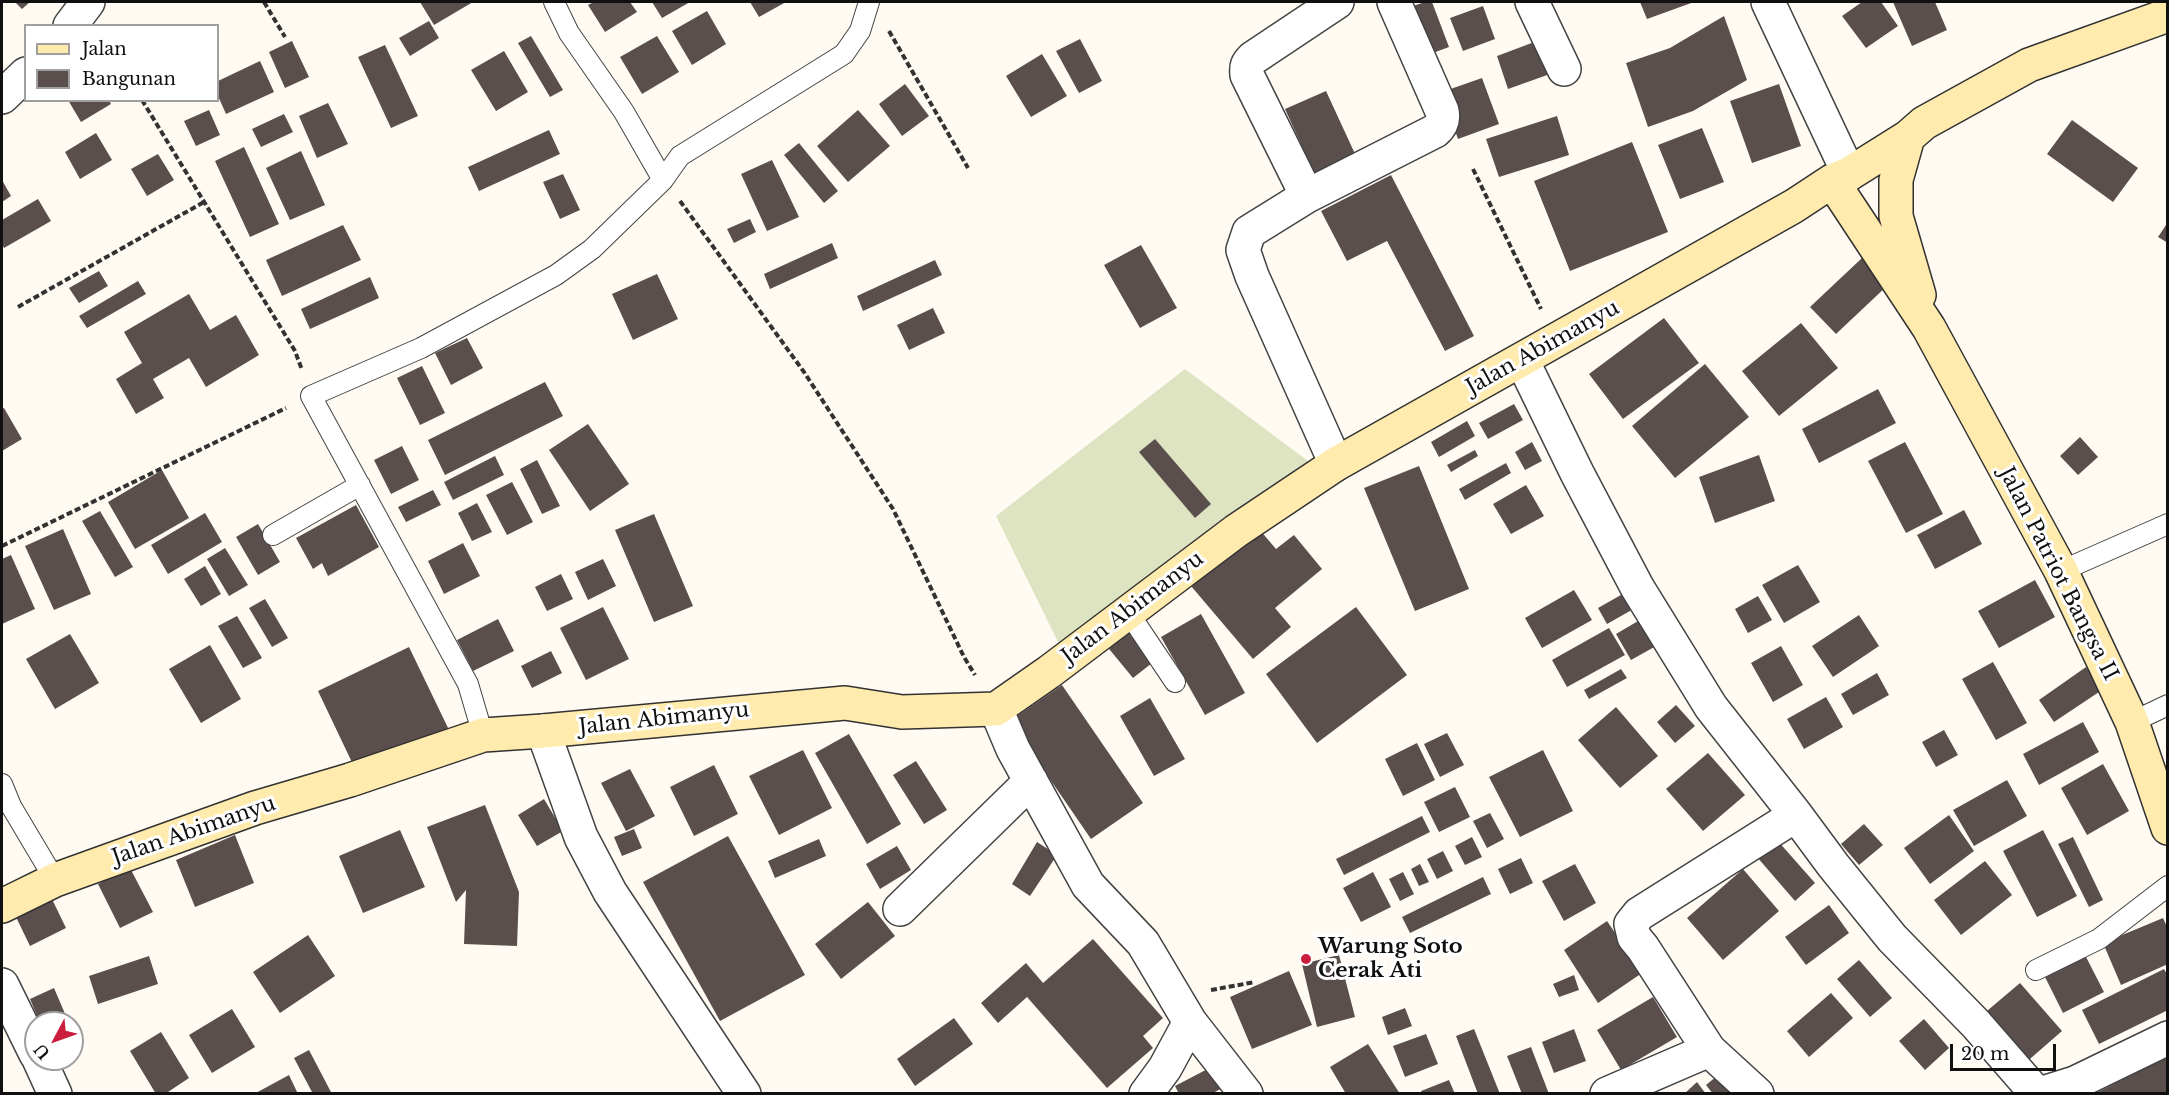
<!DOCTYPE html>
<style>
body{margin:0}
#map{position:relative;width:2169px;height:1095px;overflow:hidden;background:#fffbf3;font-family:"Libre Baskerville",serif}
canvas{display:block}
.frame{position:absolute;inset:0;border:3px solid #101010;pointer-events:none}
.legend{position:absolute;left:24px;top:24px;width:195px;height:78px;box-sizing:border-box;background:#fff;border:2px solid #9f9f9f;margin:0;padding:8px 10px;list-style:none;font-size:18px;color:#101010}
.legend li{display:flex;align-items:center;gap:12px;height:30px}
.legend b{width:30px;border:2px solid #9f9f9f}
.north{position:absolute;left:24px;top:1011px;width:60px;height:60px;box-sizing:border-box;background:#fff;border:2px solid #9f9f9f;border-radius:50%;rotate:229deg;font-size:16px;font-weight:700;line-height:24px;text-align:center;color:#101010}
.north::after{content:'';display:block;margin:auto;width:21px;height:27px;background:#cb1d3d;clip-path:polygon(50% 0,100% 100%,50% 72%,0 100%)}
.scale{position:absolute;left:1950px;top:1044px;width:106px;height:27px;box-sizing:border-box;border:3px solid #101010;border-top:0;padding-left:8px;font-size:18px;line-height:21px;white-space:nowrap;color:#101010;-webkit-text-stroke:4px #fff;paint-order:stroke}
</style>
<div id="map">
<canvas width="2169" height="1095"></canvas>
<div class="frame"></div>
<ul class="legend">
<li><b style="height:8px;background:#ffebae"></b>Jalan</li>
<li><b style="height:16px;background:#5a4f4c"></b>Bangunan</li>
</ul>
<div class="north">U</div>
<div class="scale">20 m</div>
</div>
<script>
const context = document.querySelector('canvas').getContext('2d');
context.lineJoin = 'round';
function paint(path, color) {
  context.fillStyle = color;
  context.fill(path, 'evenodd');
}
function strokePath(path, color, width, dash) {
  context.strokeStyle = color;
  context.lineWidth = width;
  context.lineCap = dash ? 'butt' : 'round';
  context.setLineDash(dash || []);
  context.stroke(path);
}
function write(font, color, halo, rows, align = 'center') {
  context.font = font + ' "Libre Baskerville",serif';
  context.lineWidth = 6;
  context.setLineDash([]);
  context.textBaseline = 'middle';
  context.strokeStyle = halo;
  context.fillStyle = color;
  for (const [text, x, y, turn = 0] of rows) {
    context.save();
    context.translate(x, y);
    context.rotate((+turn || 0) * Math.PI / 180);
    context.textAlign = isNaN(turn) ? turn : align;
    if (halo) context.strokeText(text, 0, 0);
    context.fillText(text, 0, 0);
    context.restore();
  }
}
paint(new Path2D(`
 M 1185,369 L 1308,461 L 1060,646 L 996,516 Z`), '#dee4c1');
paint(new Path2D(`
 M 15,2 L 30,2 L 22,9 Z
 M 420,2 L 473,2 L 434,25 Z
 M 594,2 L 630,2 L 637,12 L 605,32 L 588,5 Z
 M 652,2 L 690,2 L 662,18 Z
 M 750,2 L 786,2 L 759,17 Z
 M 1425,2 L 1432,2 L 1449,47 L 1422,57 L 1404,9 Z
 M 1640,2 L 1694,2 L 1647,19 Z
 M 1862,2 L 1881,2 L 1898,26 L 1866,48 L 1842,16 Z
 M 1893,2 L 1935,2 L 1947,30 L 1912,46 Z
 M 1483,6 L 1495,39 L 1463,51 L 1450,18 Z
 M 707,11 L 726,44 L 692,65 L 672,31 Z
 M 1724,16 L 1747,80 L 1693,111 L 1648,127 L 1626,63 L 1670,48 Z
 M 429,21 L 439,38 L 410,56 L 399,38 Z
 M 531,36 L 563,90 L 550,97 L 518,43 Z
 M 657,36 L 679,72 L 642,94 L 620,57 Z
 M 1080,39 L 1102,81 L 1079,93 L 1056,51 Z
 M 292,41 L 309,77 L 285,88 L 269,52 Z
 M 1537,41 L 1550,74 L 1508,89 L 1497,56 Z
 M 385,45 L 418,116 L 391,128 L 358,57 Z
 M 504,51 L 528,92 L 496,111 L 471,70 Z
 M 1042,54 L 1067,96 L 1031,117 L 1006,76 Z
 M 260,61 L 274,92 L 226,114 L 218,96 L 218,81 Z
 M 1482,78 L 1499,124 L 1458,139 L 1442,92 Z
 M 905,84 L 929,116 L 902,136 L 879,104 Z
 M 1779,84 L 1801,146 L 1752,163 L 1730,101 Z
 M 1326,91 L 1356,156 L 1315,175 L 1285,109 Z
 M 68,100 L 109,100 L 111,104 L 81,122 Z
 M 328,103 L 348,144 L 317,158 L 299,116 Z
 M 209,110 L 220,135 L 196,146 L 184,121 Z
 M 858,110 L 890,146 L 848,182 L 817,146 Z
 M 284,114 L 293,132 L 261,147 L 252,129 Z
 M 1557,116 L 1569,155 L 1499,177 L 1486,139 Z
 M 2072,120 L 2138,168 L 2113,202 L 2047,154 Z
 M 1702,128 L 1724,182 L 1680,199 L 1658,145 Z
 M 549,130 L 560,154 L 479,191 L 468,167 Z
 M 96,133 L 112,160 L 80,179 L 65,152 Z
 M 1632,142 L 1668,232 L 1570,271 L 1534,181 Z
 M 799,143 L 838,191 L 824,203 L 784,155 Z
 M 244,147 L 279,224 L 250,237 L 215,161 Z
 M 301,151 L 325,205 L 290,220 L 266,168 Z
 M 158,154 L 174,180 L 147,196 L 131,169 Z
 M 772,160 L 799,217 L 767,231 L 741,174 Z
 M 563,174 L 580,210 L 560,219 L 543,182 Z
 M 1391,175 L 1474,336 L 1445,351 L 1387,241 L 1347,261 L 1321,211 Z
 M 2,180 L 11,196 L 2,202 Z
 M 38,199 L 51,221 L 4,248 L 2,244 L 2,220 Z
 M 750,219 L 756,232 L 734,243 L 727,229 Z
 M 2168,222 L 2168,243 L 2158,237 Z
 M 343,225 L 361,260 L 282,296 L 266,260 Z
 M 832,243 L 838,258 L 770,289 L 764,274 Z
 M 1141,245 L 1177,308 L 1140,328 L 1104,265 Z
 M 1862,258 L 1888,285 L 1836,334 L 1810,307 Z
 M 935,260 L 942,275 L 863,311 L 857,296 Z
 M 99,271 L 108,286 L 79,303 L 69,288 Z
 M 657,274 L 678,319 L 633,340 L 612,294 Z
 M 370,277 L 379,298 L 310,329 L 301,309 Z
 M 138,281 L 146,294 L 87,328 L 79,316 Z
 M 189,294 L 210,330 L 236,315 L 259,355 L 206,387 L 189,358 L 153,379 L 164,398 L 136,414 L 116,379 L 142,363 L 124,332 Z
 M 933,308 L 945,333 L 909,350 L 897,325 Z
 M 1664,318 L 1699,363 L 1623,419 L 1589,374 Z
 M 1801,323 L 1838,368 L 1779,416 L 1742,371 Z
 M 467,338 L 483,368 L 451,385 L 435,353 Z
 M 1705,364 L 1749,417 L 1675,478 L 1632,426 Z
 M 422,366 L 445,413 L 420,425 L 397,378 Z
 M 545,382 L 563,416 L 445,475 L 428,440 Z
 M 1878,389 L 1896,423 L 1819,463 L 1802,429 Z
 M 1514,404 L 1523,420 L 1488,439 L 1479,423 Z
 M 4,408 L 22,439 L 2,451 L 2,409 Z
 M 1467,421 L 1475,436 L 1439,457 L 1431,442 Z
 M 588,424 L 629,484 L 590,511 L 549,450 Z
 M 2080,437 L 2098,457 L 2078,475 L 2060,456 Z
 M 1155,439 L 1211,504 L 1195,518 L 1139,452 Z
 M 1532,442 L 1542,461 L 1525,470 L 1515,452 Z
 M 1905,442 L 1943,514 L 1906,533 L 1868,461 Z
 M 402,446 L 419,480 L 391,494 L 374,460 Z
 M 1475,450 L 1478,456 L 1451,472 L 1447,465 Z
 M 1759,455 L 1775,501 L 1715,523 L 1699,477 Z
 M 495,456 L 504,475 L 453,500 L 444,482 Z
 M 537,460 L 560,506 L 542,514 L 520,469 Z
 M 1506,463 L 1511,473 L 1465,500 L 1459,489 Z
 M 1419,466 L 1469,589 L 1415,611 L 1364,488 Z
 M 162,470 L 189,518 L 135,549 L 108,502 Z
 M 512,482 L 533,522 L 507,535 L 486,495 Z
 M 1526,485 L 1544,516 L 1511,534 L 1493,504 Z
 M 433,490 L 441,505 L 406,522 L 398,507 Z
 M 477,503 L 492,532 L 472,541 L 458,513 Z
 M 356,505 L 379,547 L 328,576 L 322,563 L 313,569 L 296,538 Z
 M 1964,510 L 1982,544 L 1935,569 L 1917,535 Z
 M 100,511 L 133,567 L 115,577 L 82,521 Z
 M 205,513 L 222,542 L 168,574 L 151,545 Z
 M 654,514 L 693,606 L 654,622 L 615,530 Z
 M 258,524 L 280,562 L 258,575 L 236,537 Z
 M 63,529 L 91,594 L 54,610 L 25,546 Z
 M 1259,529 L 1276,549 L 1294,535 L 1322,569 L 1275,608 L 1291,627 L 1253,659 L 1191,586 Z
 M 463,543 L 480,576 L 444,594 L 428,561 Z
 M 225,548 L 248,585 L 229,596 L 207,559 Z
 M 11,555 L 35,609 L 2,624 L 2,559 Z
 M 603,559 L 616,586 L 588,600 L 575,572 Z
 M 1798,565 L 1820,602 L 1784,623 L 1762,585 Z
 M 205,566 L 221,594 L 201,606 L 184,579 Z
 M 561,574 L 573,599 L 547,611 L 535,587 Z
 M 2035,580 L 2055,617 L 1999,648 L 1978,611 Z
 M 1574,590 L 1592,620 L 1542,648 L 1525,618 Z
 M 1628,591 L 1637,607 L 1607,624 L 1598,608 Z
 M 1758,596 L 1772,620 L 1748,633 L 1735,609 Z
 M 265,599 L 288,638 L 272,647 L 249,608 Z
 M 603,607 L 629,659 L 586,680 L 560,628 Z
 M 1356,607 L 1407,675 L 1317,743 L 1266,674 Z
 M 1201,614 L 1245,693 L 1205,715 L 1161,637 Z
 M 1650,614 L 1665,641 L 1631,660 L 1616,634 Z
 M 1859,615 L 1879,646 L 1833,677 L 1812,646 Z
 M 237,616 L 262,658 L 243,668 L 218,626 Z
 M 498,619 L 514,651 L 473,671 L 457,640 Z
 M 1125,628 L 1152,663 L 1133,678 L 1105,644 Z
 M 1609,628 L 1625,655 L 1567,687 L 1552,660 Z
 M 70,634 L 99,683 L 55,709 L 26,659 Z
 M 210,645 L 241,699 L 201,723 L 169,669 Z
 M 1781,646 L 1803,685 L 1773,702 L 1751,663 Z
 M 409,647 L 450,732 L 358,775 L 318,691 Z
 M 551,651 L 562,673 L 532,688 L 521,666 Z
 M 1993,662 L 2027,723 L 1996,740 L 1962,679 Z
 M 2086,667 L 2102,690 L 2054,722 L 2039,700 Z
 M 1621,669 L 1627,678 L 1589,699 L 1584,690 Z
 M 1877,673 L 1889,695 L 1853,715 L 1841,694 Z
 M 1062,685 L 1143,803 L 1091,839 L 1010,721 Z
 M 1826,697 L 1843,727 L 1804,749 L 1787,719 Z
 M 1150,698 L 1185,759 L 1154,776 L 1120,716 Z
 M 1676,705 L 1695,726 L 1675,743 L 1657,722 Z
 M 1616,707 L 1658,756 L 1620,788 L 1578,740 Z
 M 2083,722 L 2099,752 L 2039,785 L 2023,754 Z
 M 1944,730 L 1958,755 L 1936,767 L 1922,742 Z
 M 1447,733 L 1464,765 L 1440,777 L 1424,744 Z
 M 849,734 L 901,824 L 867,844 L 815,753 Z
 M 1417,743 L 1435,780 L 1403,796 L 1385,759 Z
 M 803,750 L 832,808 L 779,835 L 749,776 Z
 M 1543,750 L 1573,811 L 1520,837 L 1489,777 Z
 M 1708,753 L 1745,795 L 1703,831 L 1666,789 Z
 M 916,761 L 947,810 L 924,824 L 893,775 Z
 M 2103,764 L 2129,811 L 2087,835 L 2061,788 Z
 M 714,765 L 738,814 L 694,836 L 670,787 Z
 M 630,769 L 655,816 L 626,831 L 601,783 Z
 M 2007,780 L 2027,816 L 1974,846 L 1953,810 Z
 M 1455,787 L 1470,817 L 1439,832 L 1424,802 Z
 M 544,799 L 563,831 L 537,846 L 518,815 Z
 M 485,805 L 519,892 L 517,946 L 464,944 L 466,890 L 456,902 L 427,827 Z
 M 1490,813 L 1504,839 L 1487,848 L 1473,821 Z
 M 1949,815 L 1974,851 L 1930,884 L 1904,848 Z
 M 1422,816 L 1430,832 L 1344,875 L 1336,859 Z
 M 1864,824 L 1883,845 L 1859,865 L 1841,844 Z
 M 634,829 L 642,848 L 622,856 L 614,837 Z
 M 400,830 L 425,887 L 363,913 L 339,856 Z
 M 2043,830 L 2077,896 L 2037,917 L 2003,851 Z
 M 235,835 L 254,883 L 195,907 L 176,860 Z
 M 728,836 L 805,975 L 720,1021 L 643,882 Z
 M 1472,837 L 1482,857 L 1465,865 L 1455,846 Z
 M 2073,837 L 2103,900 L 2089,907 L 2058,844 Z
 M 819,839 L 826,856 L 775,878 L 768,861 Z
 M 1777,840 L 1815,883 L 1795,901 L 1757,857 Z
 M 1037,842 L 1057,855 L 1030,896 L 1012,884 Z
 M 897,846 L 911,870 L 880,889 L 866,864 Z
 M 1443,851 L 1453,871 L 1437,879 L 1427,859 Z
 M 1521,858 L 1533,883 L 1510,894 L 1498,869 Z
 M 1985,861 L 2012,895 L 1961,935 L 1934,900 Z
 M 1420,864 L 1429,882 L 1419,886 L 1411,869 Z
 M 1575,864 L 1596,903 L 1564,921 L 1542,881 Z
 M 130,868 L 153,912 L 120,928 L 98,884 Z
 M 1743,869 L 1779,911 L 1723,960 L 1687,918 Z
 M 1373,872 L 1391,907 L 1361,922 L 1343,888 Z
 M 1403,872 L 1414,894 L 1400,901 L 1389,879 Z
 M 1483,877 L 1491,894 L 1410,933 L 1402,917 Z
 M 51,897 L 66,928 L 30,946 L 15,915 Z
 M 868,902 L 895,936 L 841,979 L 815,944 Z
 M 1829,905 L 1849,933 L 1806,965 L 1785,937 Z
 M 2163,918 L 2168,929 L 2168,964 L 2121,985 L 2103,943 Z
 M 1607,921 L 1642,973 L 1598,1003 L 1564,950 Z
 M 308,935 L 335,976 L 280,1013 L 253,972 Z
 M 1093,939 L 1163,1018 L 1143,1036 L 1153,1048 L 1107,1088 L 1027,997 L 998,1023 L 981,1003 L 1026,963 L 1043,983 Z
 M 2084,953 L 2104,992 L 2063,1013 L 2043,973 Z
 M 1339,955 L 1355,1017 L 1317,1027 L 1302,964 Z
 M 149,956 L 158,984 L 98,1004 L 89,976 Z
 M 1859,960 L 1892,998 L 1870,1017 L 1837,979 Z
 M 2164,969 L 2168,976 L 2168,1010 L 2099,1044 L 2082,1010 Z
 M 1289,971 L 1312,1025 L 1252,1049 L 1230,997 Z
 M 1574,975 L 1579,990 L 1559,997 L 1553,984 Z
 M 2020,983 L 2062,1031 L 2023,1065 L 1981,1016 Z
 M 54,988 L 69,1023 L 40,1023 L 30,999 Z
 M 1831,993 L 1853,1018 L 1809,1057 L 1787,1031 Z
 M 1653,997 L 1677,1037 L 1621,1070 L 1597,1030 Z
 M 1405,1008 L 1412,1026 L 1388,1035 L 1382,1017 Z
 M 232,1009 L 255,1047 L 212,1073 L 189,1035 Z
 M 954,1018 L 973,1044 L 915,1086 L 897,1059 Z
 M 1924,1019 L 1949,1048 L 1925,1070 L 1899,1041 Z
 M 72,1029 L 77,1040 L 72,1042 Z
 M 1474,1029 L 1500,1094 L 1478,1094 L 1456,1036 Z
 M 1574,1029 L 1586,1061 L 1554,1073 L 1542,1042 Z
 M 161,1032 L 189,1078 L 165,1094 L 156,1094 L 130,1051 Z
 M 1426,1034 L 1438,1064 L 1405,1077 L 1393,1046 Z
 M 1368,1044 L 1400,1094 L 1346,1094 L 1330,1067 Z
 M 1531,1047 L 1549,1094 L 1522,1094 L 1507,1056 Z
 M 309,1050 L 332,1094 L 313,1094 L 294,1058 Z
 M 2168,1056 L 2168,1094 L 2094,1094 Z
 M 1219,1063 L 1230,1084 L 1211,1094 L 1179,1094 L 1175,1086 Z
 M 1723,1071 L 1742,1094 L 1713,1094 L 1706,1085 Z
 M 289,1075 L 298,1094 L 254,1094 Z
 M 1449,1080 L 1455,1094 L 1422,1094 L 1421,1091 Z
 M 1697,1082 L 1706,1094 L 1684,1094 Z`), '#5a4f4c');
const lane = new Path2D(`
 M 554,2 L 569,33 L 624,112 L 663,180
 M 273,535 L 360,485
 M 2061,571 L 2168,524
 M 1128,612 L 1175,682
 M 2132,722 L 2168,705
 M 483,735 L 468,684 L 311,396 L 421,348 L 556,275 L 592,249 L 663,180 L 680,156 L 844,54 L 860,31 L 869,2
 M 2,784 L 11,806 L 55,880
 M 2036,970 L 2099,939 L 2168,886`);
const street = new Path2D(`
 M 1532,2 L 1564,69
 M 1768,2 L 1849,174
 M 70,26 L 88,2
 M 2,97 L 26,74
 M 1307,196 L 1247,75 C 1246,66 1247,64 1253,58 L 1337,2
 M 1522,360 L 1577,473 L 1637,587 L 1711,707 L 1796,815 L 1833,865 L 1892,938 L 1976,1024 L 2037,1094
 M 1336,464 L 1252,276 L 1243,250 L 1249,232 L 1307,196 L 1435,131 C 1442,125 1444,120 1442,111 L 1394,2
 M 996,709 L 1013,749 L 1088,885 L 1143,943 L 1190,1022 L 1246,1094
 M 543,731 L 581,837 L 610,892 L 744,1094
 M 900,909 L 1031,781
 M 2,985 L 36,1054
 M 39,1059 L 55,1094
 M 1146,1094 L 1165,1068 L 1190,1022
 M 1607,1094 L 1709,1050
 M 1757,1094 L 1709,1050 L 1643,948 L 1634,937 L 1631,924 L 1639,914 L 1796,815
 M 2040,1094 L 2075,1083 L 2168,1038`);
const secondary = new Path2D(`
 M 1908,137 L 1896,180 L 1896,216 L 1919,295
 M 1832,181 L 1929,328 L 2061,571 L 2132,722 L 2168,828
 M 2,906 L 55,880 L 255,808 L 350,780 L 483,735 L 543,731 L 845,703 L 902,712 L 996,709 L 1049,672 L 1236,531 L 1336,464 L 1794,206 L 1832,181 L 1849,174 L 1908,137 L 1924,123 L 2029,65 L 2168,15`);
strokePath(lane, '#434343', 22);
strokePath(street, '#434343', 36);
strokePath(secondary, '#323232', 36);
strokePath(new Path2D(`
 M 264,2 L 285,37
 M 889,31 L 968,168
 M 142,100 L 295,351 L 302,370
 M 1473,169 L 1541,309
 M 680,201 L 804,372 L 893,509 L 964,657 L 975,675
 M 18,307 L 204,202
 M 2,546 L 286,408
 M 1211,990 L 1255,982`), '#323232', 4, [6, 3]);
strokePath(lane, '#fff', 20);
strokePath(street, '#fff', 33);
strokePath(secondary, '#ffebae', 33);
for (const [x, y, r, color] of [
 [1306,959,6,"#cb1d3d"]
]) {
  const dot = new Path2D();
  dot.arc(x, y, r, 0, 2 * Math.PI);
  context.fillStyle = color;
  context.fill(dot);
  strokePath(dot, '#fff', 2);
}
write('21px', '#101010', '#fff', [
 ["Jalan Abimanyu",1543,348,-29],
 ["Jalan Patriot Bangsa II",2058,574,63],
 ["Jalan Abimanyu",1133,608,-37],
 ["Jalan Abimanyu",664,719,-6],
 ["Jalan Abimanyu",194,831,-19]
]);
write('bold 21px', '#101010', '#fff', [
 ["Warung Soto",1318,947],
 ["Cerak Ati",1318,971]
], 'left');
</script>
